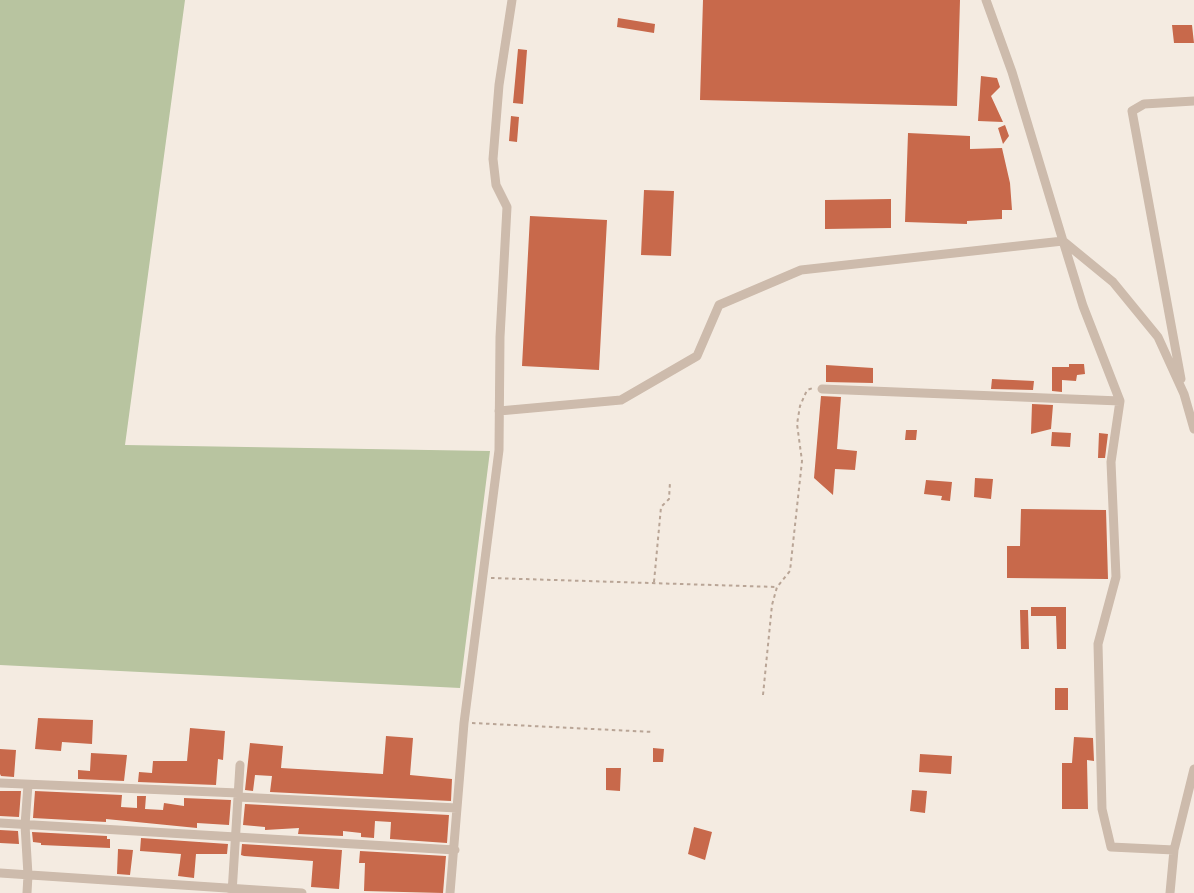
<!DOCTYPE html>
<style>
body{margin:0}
canvas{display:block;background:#f4ebe1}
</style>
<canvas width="1194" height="893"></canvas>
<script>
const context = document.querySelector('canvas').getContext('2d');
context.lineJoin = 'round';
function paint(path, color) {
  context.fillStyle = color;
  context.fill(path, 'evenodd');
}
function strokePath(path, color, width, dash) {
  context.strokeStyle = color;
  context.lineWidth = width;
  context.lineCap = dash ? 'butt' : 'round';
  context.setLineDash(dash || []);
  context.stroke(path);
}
paint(new Path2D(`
 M 0,0 L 185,0 L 125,445 L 490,451 L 460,688 L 0,665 Z`), '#b8c4a0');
paint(new Path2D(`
 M 703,0 L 960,0 L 957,106 L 700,100 Z
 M 618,18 L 655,24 L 654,33 L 617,27 Z
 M 1172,25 L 1192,25 L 1194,43 L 1174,43 Z
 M 518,49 L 527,50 L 523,104 L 513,103 Z
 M 981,76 L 997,78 L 1000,87 L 991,96 L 1003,122 L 978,121 Z
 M 511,116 L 519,117 L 517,142 L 509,141 Z
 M 1005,125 L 1009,136 L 1003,144 L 998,128 Z
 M 908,133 L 970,136 L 970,149 L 1002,148 L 1010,183 L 1012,210 L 1002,210 L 1002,219 L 967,221 L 967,224 L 905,222 Z
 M 644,190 L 674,191 L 671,256 L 641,255 Z
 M 891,199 L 891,228 L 825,229 L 825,200 Z
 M 530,216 L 607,220 L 599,370 L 522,366 Z
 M 1069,364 L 1084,364 L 1085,374 L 1077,375 L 1076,381 L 1062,380 L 1062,392 L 1052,391 L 1052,367 L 1069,367 Z
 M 826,365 L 873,368 L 873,383 L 826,382 Z
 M 992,379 L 1034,381 L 1033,390 L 991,389 Z
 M 821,396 L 841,397 L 837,449 L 857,451 L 855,470 L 835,469 L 833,495 L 814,478 Z
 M 1032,404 L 1053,405 L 1051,429 L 1031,434 Z
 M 906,430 L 917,430 L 916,440 L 905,440 Z
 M 1052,432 L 1071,433 L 1070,447 L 1051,446 Z
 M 1099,433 L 1108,434 L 1105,458 L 1098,458 Z
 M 975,478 L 993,479 L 991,499 L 974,497 Z
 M 926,480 L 952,482 L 950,501 L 941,500 L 942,496 L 924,494 Z
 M 1021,509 L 1106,510 L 1108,579 L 1007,578 L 1007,546 L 1020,546 Z
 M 1031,607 L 1066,607 L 1066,649 L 1057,649 L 1056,616 L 1031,616 Z
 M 1020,610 L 1028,610 L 1029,649 L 1021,649 Z
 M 1055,688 L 1068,688 L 1068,710 L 1055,710 Z
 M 38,718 L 93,720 L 92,744 L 62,742 L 61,751 L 35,749 Z
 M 190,728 L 225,731 L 223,760 L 218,759 L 216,785 L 138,782 L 139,772 L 152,773 L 153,761 L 187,761 Z
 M 386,736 L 413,738 L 410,775 L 452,779 L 451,801 L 270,792 L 272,776 L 255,775 L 253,791 L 245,790 L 250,743 L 283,746 L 281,768 L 383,774 Z
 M 1074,737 L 1093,738 L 1094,761 L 1087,760 L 1088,809 L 1062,809 L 1062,763 L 1072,763 Z
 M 653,748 L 664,749 L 663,762 L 653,762 Z
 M 0,749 L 16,750 L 14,777 L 1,776 L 0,774 Z
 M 91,753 L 127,755 L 124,781 L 78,779 L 78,770 L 90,771 Z
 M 920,754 L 952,756 L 951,774 L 919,772 Z
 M 606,768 L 621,768 L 620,791 L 606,790 Z
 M 912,790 L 927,791 L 925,813 L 910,811 Z
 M 0,791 L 21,791 L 19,817 L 0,816 Z
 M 35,791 L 122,795 L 121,807 L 137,808 L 137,796 L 146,796 L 145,809 L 163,810 L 164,803 L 184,806 L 184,798 L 231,800 L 229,825 L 197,823 L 197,828 L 106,819 L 106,822 L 33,818 Z
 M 245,804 L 449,815 L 447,843 L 390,839 L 391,822 L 375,821 L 374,838 L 361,837 L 361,833 L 343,831 L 343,836 L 298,834 L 299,828 L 265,830 L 265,827 L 243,825 Z
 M 694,827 L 712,832 L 705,860 L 688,854 Z
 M 0,830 L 18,831 L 19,844 L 0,843 Z
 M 32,832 L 107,836 L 107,839 L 110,839 L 110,848 L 41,845 L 41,843 L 33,842 Z
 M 141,838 L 228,844 L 227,854 L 196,854 L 194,878 L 178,876 L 181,854 L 140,851 Z
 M 242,844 L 342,850 L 339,889 L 311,887 L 313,861 L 244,856 L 241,855 Z
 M 118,849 L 133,850 L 130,875 L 117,874 Z
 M 360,851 L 446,856 L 443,893 L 364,891 L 365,863 L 359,863 Z`), '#c8694b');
strokePath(new Path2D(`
 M 491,578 L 776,587
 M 654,582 L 661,507 L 669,499 L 670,482
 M 763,695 L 772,605 L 777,587 L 790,571 L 802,461 L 797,424 L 800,406 L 807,390 L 813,388
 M 472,723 L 653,732`), '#b9a596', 2, [3.5, 3.5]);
strokePath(new Path2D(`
 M 986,0 L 1012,72 L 1063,241 L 1113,282 L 1158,337 L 1184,394 L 1194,429
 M 1181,379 L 1132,111 L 1144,104 L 1194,101
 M 822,389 L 1120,401
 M 499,411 L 621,400 L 697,356 L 719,305 L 801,270 L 1063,241 L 1083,306 L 1120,401 L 1111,462 L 1116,577 L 1098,644 L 1102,809 L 1111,847 L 1174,850
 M 0,783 L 238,793
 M 238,797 L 457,808
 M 0,823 L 455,850
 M 0,873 L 302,893
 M 27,893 L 28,875 L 25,825 L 28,785
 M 232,893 L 240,765
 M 450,893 L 464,723 L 499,450 L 500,337 L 507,207 L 496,185 L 493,159 L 499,85 L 512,0
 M 1170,893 L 1174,850 L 1194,769`), '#cdbbac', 9);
</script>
